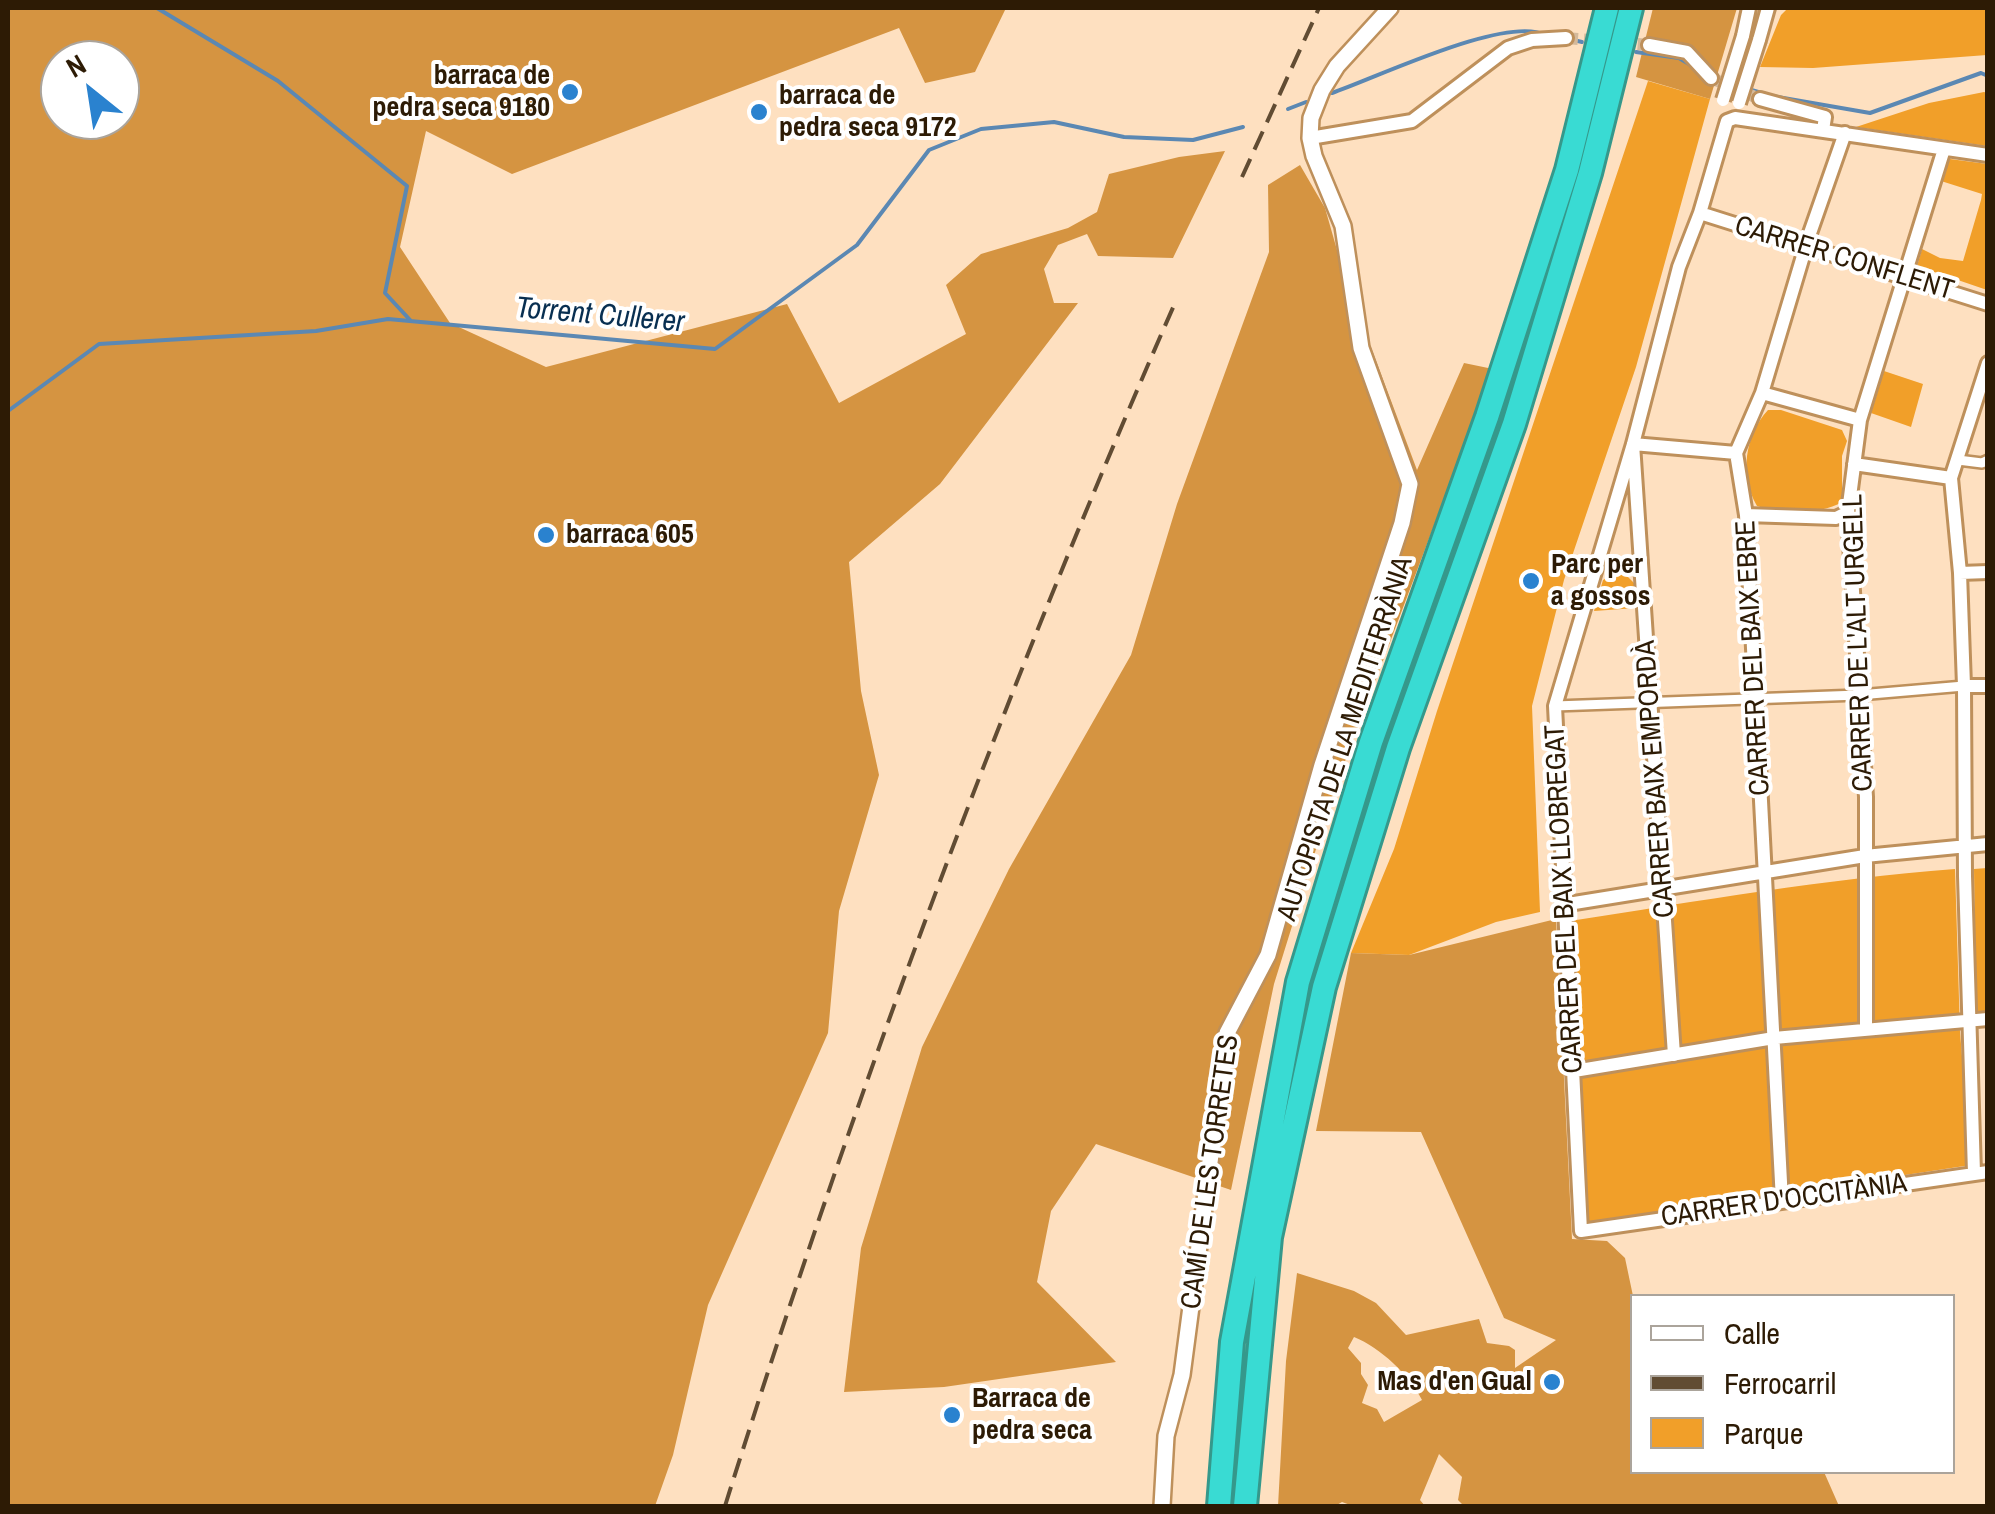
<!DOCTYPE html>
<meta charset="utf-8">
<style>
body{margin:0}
#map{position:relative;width:1995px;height:1514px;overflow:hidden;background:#fee0c0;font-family:"Archivo Narrow",sans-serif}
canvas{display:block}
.frame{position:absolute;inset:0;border:10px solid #2d1b05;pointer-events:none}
.legend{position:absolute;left:1630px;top:1294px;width:325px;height:180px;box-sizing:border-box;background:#fff;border:2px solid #aba49b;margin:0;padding:12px 18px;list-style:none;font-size:30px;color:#2d1b05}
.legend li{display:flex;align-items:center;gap:20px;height:50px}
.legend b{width:50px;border:2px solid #aba49b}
.north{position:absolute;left:40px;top:40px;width:100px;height:100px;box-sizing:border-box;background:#fff;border:2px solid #aba49b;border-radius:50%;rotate:330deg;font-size:28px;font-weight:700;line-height:40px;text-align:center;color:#2d1b05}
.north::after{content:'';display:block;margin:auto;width:35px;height:45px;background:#2a82cf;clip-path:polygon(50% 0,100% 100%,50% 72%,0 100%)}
</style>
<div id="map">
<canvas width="1995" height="1514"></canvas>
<div class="frame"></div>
<ul class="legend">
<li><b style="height:12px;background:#fff"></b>Calle</li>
<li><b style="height:12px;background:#614c33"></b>Ferrocarril</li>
<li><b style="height:28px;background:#f19f29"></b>Parque</li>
</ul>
<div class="north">N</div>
</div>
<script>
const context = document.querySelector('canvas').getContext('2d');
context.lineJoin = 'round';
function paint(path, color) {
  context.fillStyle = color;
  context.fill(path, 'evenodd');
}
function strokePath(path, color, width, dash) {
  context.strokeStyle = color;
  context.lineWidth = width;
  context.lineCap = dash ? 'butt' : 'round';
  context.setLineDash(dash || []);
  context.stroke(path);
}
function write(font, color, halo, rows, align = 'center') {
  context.font = font + ' "Archivo Narrow",sans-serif';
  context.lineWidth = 8;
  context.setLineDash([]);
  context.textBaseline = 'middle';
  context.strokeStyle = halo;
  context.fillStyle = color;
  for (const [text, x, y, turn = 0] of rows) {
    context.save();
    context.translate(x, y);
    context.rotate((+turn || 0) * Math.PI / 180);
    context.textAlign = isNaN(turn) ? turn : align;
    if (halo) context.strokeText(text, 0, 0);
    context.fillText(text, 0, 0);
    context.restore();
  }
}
paint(new Path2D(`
 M 1788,8 L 1987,8 L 1987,55 L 1813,68 L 1760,67 L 1781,15 Z
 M 1648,81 L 1710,99 L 1636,367 L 1564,580 L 1532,706 L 1540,912 L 1496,922 L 1409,955 L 1351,953 L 1394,849 L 1437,711 Z
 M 1984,92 L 1987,93 L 1987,146 L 1856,127 L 1929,103 Z
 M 1950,159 L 1987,164 L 1987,290 L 1917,266 L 1922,249 L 1940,258 L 1963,261 L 1981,200 L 1982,194 L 1941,181 Z
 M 1884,371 L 1923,384 L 1911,427 L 1871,413 Z
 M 1768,410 L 1781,410 L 1842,430 L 1847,441 L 1842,456 L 1842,502 C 1820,515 1781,514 1757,506 C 1739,475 1745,435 1768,410 Z
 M 1614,574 L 1626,575 L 1634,583 L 1636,608 L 1594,611 L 1603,580 Z
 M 1987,868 L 1987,1011 L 1976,1012 L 1974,869 Z
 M 1955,869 L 1960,1032 L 1971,1165 L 1588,1223 L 1570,921 C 1699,901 1825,879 1955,869 Z`), '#f19f29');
paint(new Path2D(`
 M 8,8 L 1006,8 L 975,72 L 925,83 L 899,28 L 512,174 L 426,131 L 400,247 L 450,323 L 546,367 L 787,304 L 839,403 L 966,334 L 946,285 L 981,254 L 1068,228 L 1097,212 L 1109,174 L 1179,157 L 1225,151 L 1173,258 L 1098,256 L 1087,234 L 1058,245 L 1044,269 L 1054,303 L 1078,303 L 940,484 L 849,562 L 861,691 L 879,775 L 839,911 L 828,1033 L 708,1305 L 673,1455 L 655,1506 L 8,1506 ZM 120,60 L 120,120 L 60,120 L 60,60 Z
 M 1653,8 L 1737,8 L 1710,99 L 1636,77 Z
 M 1300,165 L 1325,208 L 1345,278 L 1417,470 L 1464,363 L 1493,369 L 1335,788 L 1274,984 L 1231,1190 L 1096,1144 L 1051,1211 L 1037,1282 L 1116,1362 L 944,1387 L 844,1392 L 861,1248 L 922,1047 L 1009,869 L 1131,655 L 1177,504 L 1269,252 L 1268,185 Z
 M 1556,919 L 1572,1239 L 1607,1241 L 1625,1258 L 1633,1296 L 1632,1472 L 1824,1472 L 1839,1506 L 1464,1506 L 1458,1500 L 1462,1477 L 1439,1454 L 1420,1500 L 1425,1506 L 1353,1506 L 1342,1502 L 1335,1506 L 1278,1506 L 1286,1361 L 1297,1273 L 1354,1291 L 1376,1303 L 1406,1335 L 1479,1319 L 1487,1343 L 1509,1346 L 1515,1350 L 1515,1368 L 1556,1340 L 1504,1318 L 1421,1132 L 1316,1131 L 1351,953 L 1409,955 ZM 1354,1337 C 1381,1348 1409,1375 1422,1400 L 1384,1422 L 1377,1409 L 1362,1403 L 1368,1385 L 1361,1374 L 1361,1363 L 1348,1348 Z`), '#d59441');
strokePath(new Path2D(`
 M 157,8 L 278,81 L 407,186 L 385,293 L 411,321
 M 1569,39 L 1582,42
 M 1636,52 L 1679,58 L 1694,67
 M 1748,89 L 1772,96 L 1870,113 L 1981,73 L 1988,76
 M 1332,93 C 1376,78 1506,15 1545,35
 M 1288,109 L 1306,102
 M 8,411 L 99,344 L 316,331 L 388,319 L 715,349 L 857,245 L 929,150 L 981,129 L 1054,122 L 1124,137 L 1193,140 L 1243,127`), '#5b88b3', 4);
strokePath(new Path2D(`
 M 1566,38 L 1649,45
 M 1711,78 L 1760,99`), '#d4b99b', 12, [12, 6]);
const pedestrian = new Path2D(`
 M 1958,460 L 1982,463 L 1988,460
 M 1555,706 L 1859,695 L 1964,686`);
const minor = new Path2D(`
 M 1743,36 L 1749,8
 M 1759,40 L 1768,8
 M 1649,45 L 1687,52 L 1711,78
 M 1760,99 L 1825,117 L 1823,130
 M 1310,138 L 1412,121 L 1508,48 L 1532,40 L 1566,38
 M 1988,155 L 1735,118 L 1727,121 L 1700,213 L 1679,267 L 1633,444 L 1555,706 L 1581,1231 L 1988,1172
 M 1700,213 L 1988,304
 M 1762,393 L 1860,420
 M 1854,464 L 1951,478
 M 1746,515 L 1836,518 L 1848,512
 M 1960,573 L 1988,572
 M 1964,686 L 1988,686
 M 1562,905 L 1865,856 L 1988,844
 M 1866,1030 L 1866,797 L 1848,512 L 1860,420 L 1944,149
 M 1674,1055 L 1633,444 L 1736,453
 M 1574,1071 L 1774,1038 L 1988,1019
 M 1974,1173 L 1965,876 L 1964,686 L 1960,573 L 1951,478 L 1988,363
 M 1782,1201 L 1746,515 L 1736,453 L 1762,393 L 1809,236 L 1845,133`);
const tertiary = new Path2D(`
 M 1162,1506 L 1166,1436 L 1182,1375 L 1227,1033 L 1268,955 L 1322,765 L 1402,523 L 1410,484 L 1361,348 L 1343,226 L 1314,156 L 1310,138 L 1311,118 L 1322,90 L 1337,66 L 1390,8`);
const motorway = new Path2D(`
 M 1219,1506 L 1232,1342 L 1298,982 L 1371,742 L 1487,417 L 1567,170 L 1607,8
 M 1245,1506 L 1270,1237 L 1324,987 L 1398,748 L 1514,424 L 1590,173 L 1631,8`);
strokePath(pedestrian, '#be905b', 14);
strokePath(minor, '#be905b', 18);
strokePath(tertiary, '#be905b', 20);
strokePath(motorway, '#35988b', 28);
strokePath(pedestrian, '#fff', 9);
strokePath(minor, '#fff', 12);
strokePath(tertiary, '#fff', 15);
strokePath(motorway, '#39dbd3', 22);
strokePath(new Path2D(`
 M 1242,177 L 1319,8
 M 725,1506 C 853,1099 1003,694 1175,303`), '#614c33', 4, [20, 10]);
const minorBridge = new Path2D(`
 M 1723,100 L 1743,36
 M 1739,103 L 1759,40`);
strokePath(minorBridge, '#be905b', 18, []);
strokePath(minorBridge, '#fff', 12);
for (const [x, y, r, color] of [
 [570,92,10,"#2a82cf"],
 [759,112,10,"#2a82cf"],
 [546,535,10,"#2a82cf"],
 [1531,581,10,"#2a82cf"],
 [1552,1382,10,"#2a82cf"],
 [952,1415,10,"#2a82cf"]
]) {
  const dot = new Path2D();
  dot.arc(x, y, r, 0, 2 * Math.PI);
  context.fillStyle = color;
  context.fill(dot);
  strokePath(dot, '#fff', 4);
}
write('bold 28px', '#2d1b05', '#fff', [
 ["barraca de",550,76,"right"],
 ["pedra seca 9180",550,108,"right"],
 ["barraca de",779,96],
 ["pedra seca 9172",779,128],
 ["barraca 605",566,535],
 ["Parc per",1551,565],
 ["a gossos",1551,597],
 ["Mas d'en Gual",1532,1382,"right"],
 ["Barraca de",972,1399],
 ["pedra seca",972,1431]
], 'left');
write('28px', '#2d1b05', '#fff', [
 ["CARRER CONFLENT",1844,259,17],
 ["CARRER DE L'ALT URGELL",1859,643,-92],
 ["CARRER DEL BAIX EBRE",1754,658,-93],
 ["AUTOPISTA DE LA MEDITERRÀNIA",1346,739,-72],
 ["CARRER BAIX EMPORDÀ",1656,779,-94],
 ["CARRER DEL BAIX LLOBREGAT",1565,899,-93],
 ["CAMÍ DE LES TORRETES",1211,1172,-82],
 ["CARRER D'OCCITÀNIA",1784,1201,-8]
]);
write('italic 30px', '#082f51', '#fff', [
 ["Torrent Cullerer",600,316,5]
]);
</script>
